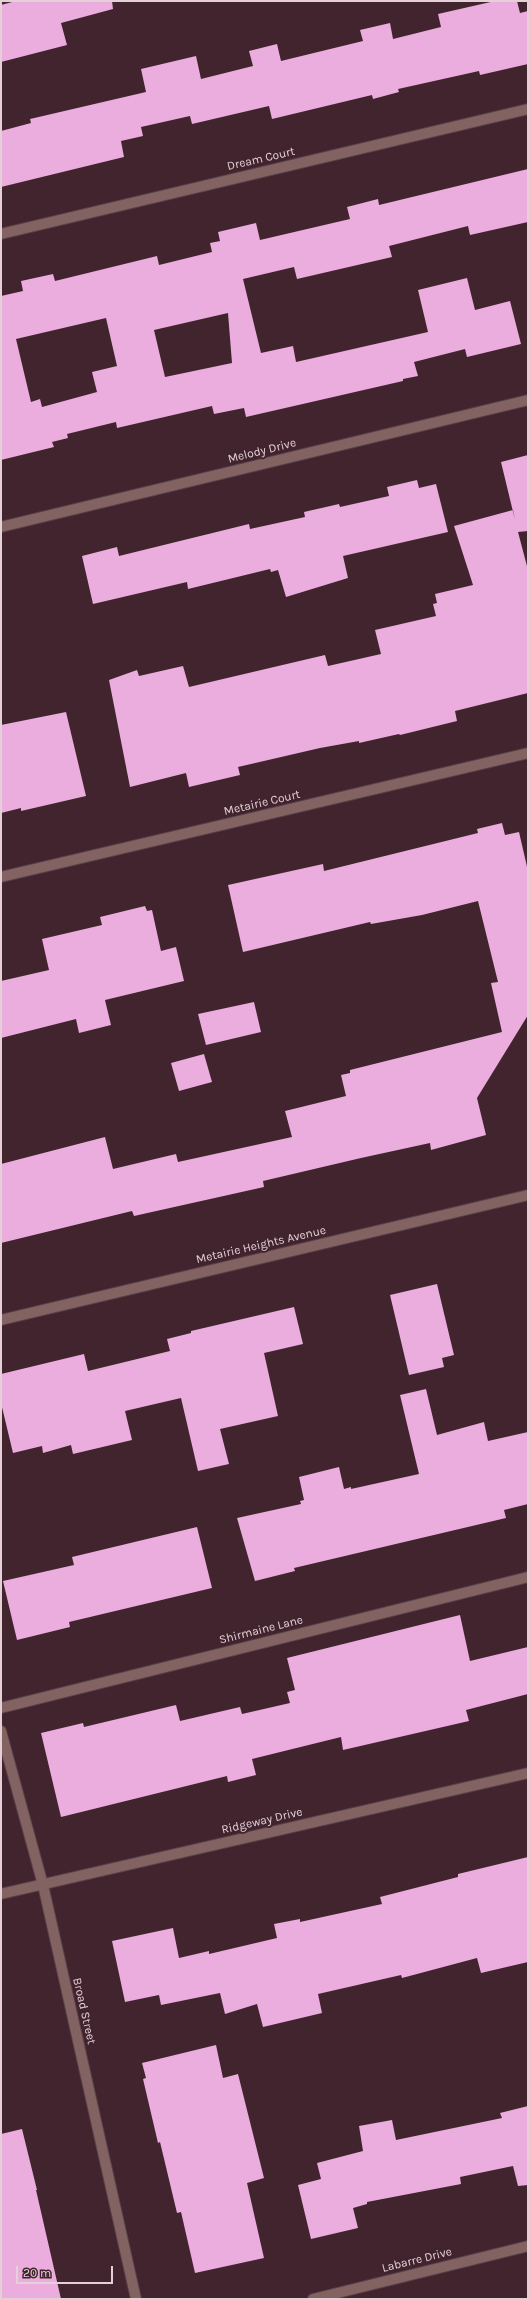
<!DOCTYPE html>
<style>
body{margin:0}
#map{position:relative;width:529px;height:2300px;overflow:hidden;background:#41242e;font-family:Karla,sans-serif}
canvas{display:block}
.frame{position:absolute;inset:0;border:2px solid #e4d0d6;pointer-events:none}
.scale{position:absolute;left:16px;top:2266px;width:97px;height:18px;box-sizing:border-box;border:2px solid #e4d0d6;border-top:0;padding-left:5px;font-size:12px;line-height:14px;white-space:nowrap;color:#e4d0d6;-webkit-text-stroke:3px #41242e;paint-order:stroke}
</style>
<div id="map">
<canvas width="529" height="2300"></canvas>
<div class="frame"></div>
<div class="scale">20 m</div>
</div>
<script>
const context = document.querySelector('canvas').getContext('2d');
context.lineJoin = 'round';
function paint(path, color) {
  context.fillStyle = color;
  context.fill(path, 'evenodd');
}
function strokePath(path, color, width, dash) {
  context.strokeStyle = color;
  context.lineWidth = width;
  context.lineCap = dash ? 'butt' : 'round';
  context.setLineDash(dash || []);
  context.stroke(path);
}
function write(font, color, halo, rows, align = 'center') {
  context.font = font + ' Karla,sans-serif';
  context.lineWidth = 4;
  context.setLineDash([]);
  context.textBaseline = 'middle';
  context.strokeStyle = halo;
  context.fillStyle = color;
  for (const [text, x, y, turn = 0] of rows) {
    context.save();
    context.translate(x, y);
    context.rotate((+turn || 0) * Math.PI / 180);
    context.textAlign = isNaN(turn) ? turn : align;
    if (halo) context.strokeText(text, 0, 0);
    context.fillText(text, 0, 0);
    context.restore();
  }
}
paint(new Path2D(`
 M 16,1 L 112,1 L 113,9 L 61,23 L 67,45 L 1,62 L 1,5 Z
 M 495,1 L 517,1 L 520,13 L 528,11 L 528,64 L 480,75 L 479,71 L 398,89 L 399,92 L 373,99 L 372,95 L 272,119 L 269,106 L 192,124 L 190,116 L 141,127 L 143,136 L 121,141 L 124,157 L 1,187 L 1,131 L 31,123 L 30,119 L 146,92 L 141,69 L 196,56 L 201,79 L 253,66 L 249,51 L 277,44 L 281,61 L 363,41 L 360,30 L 390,23 L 393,39 L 441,27 L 438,14 Z
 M 528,169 L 528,222 L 470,235 L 468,226 L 389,246 L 392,257 L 297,279 L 294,267 L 243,279 L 261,353 L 293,346 L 296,362 L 428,332 L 418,290 L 467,278 L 475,310 L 510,301 L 521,344 L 467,357 L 465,349 L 414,362 L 418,376 L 403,379 L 403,381 L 246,417 L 244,408 L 214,414 L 212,406 L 117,428 L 116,422 L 67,434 L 68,438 L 52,442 L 54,447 L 1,460 L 1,296 L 23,291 L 21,281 L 53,274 L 55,281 L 157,256 L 159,265 L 212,252 L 210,243 L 220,241 L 218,232 L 256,223 L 260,240 L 350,219 L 347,207 L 378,199 L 379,205 ZM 228,313 L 232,363 L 165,377 L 154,330 ZM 106,318 L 117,366 L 92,372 L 97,392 L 42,407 L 40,399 L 31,402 L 16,339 Z
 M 528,455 L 528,531 L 518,532 L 528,570 L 528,693 L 455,711 L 457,721 L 400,735 L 399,734 L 359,743 L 359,741 L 320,748 L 238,767 L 240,775 L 189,787 L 186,773 L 130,787 L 109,680 L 137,670 L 139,676 L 183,666 L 189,687 L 325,655 L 328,666 L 381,654 L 375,630 L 436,616 L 433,604 L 437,603 L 435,594 L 473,585 L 454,526 L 513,510 L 515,520 L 501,462 Z
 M 417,480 L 419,488 L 436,484 L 448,532 L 343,556 L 348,578 L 286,597 L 278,570 L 271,572 L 270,569 L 188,589 L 187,582 L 93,604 L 82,556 L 117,547 L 119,556 L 249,524 L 250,529 L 305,517 L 304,512 L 339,504 L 340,507 L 389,496 L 387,487 Z
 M 66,712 L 86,796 L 21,811 L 21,808 L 1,813 L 1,725 Z
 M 502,823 L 505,835 L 519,832 L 528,871 L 528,1015 L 477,1098 L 486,1135 L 431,1150 L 430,1143 L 361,1158 L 263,1181 L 264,1187 L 134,1216 L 132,1211 L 1,1243 L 1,1164 L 105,1137 L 113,1169 L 176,1154 L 178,1162 L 292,1137 L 285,1111 L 346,1096 L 341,1075 L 350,1073 L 350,1070 L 502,1032 L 491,983 L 498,982 L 478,901 L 422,915 L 371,924 L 370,922 L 243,952 L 228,885 L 323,864 L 324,871 L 478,833 L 477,829 Z
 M 145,906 L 147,911 L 152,910 L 161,951 L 176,947 L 184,981 L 105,1000 L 111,1025 L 79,1033 L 76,1019 L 1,1038 L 1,981 L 49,970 L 42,939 L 102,925 L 100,917 Z
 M 254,1002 L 261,1032 L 206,1045 L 198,1014 Z
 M 204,1054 L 212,1082 L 179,1091 L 171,1063 Z
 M 437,1284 L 454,1355 L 442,1358 L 444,1367 L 409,1375 L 390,1295 Z
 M 294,1307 L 303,1344 L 264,1353 L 278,1416 L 220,1429 L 229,1464 L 198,1471 L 181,1398 L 125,1411 L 132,1440 L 73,1454 L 71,1445 L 43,1453 L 42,1446 L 13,1453 L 1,1403 L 1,1374 L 84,1354 L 88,1371 L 170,1351 L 167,1339 L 191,1333 L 191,1331 Z
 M 426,1389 L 437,1435 L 484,1422 L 488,1441 L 528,1432 L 528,1504 L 504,1510 L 506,1518 L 294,1568 L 295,1571 L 255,1581 L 237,1518 L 301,1504 L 300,1501 L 304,1500 L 299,1477 L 339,1467 L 344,1489 L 351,1487 L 351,1489 L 419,1474 L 400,1395 Z
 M 197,1527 L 212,1588 L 69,1622 L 70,1627 L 17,1640 L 3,1581 L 74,1565 L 72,1557 Z
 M 460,1615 L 470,1661 L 528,1647 L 528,1694 L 466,1710 L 469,1721 L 343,1750 L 341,1737 L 252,1759 L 256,1775 L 228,1782 L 227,1776 L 61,1817 L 41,1733 L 83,1723 L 84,1727 L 176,1705 L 180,1721 L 240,1707 L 242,1714 L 290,1703 L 287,1692 L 295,1690 L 287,1658 Z
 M 528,1857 L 528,1962 L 481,1973 L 477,1958 L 402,1978 L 401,1975 L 318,1994 L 322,2013 L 263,2027 L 257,2004 L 225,2014 L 220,1993 L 161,2005 L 159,1995 L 125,2002 L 112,1941 L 173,1928 L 179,1958 L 209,1951 L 209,1954 L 277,1938 L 274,1924 L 300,1919 L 300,1922 L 382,1904 L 380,1897 L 458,1877 L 458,1874 Z
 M 216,2045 L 223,2078 L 238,2074 L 264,2178 L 247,2183 L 264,2258 L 195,2273 L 181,2212 L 177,2213 L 160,2142 L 158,2143 L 143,2079 L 146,2078 L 142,2063 Z
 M 528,2106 L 528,2185 L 518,2186 L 513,2166 L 460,2177 L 461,2184 L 367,2202 L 367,2204 L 353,2208 L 358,2228 L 311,2239 L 298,2185 L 321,2179 L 317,2163 L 363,2151 L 359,2126 L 392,2120 L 396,2140 L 502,2118 L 500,2113 Z
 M 22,2129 L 37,2190 L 36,2190 L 61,2299 L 1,2299 L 1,2134 Z`), '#eaaddd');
const minor = new Path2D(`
 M 1,234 L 528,109
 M 1,527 L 528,400
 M 1,877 L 528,753
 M 1,1320 L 528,1195
 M 1,1708 L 528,1577
 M 1,1731 L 43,1885 L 136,2299
 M 1,1894 L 528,1773
 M 313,2299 L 528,2246`);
strokePath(minor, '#5b4049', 12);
strokePath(minor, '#836362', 10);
write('12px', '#e4d0d6', '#41242e', [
 ["Dream Court",261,159,-13],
 ["Melody Drive",262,451,-14],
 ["Metairie Court",262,803,-13],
 ["Metairie Heights Avenue",261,1245,-13],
 ["Shirmaine Lane",261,1630,-14],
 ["Ridgeway Drive",262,1821,-13],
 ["Broad Street",84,2011,77],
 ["Labarre Drive",417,2260,-14]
]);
</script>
